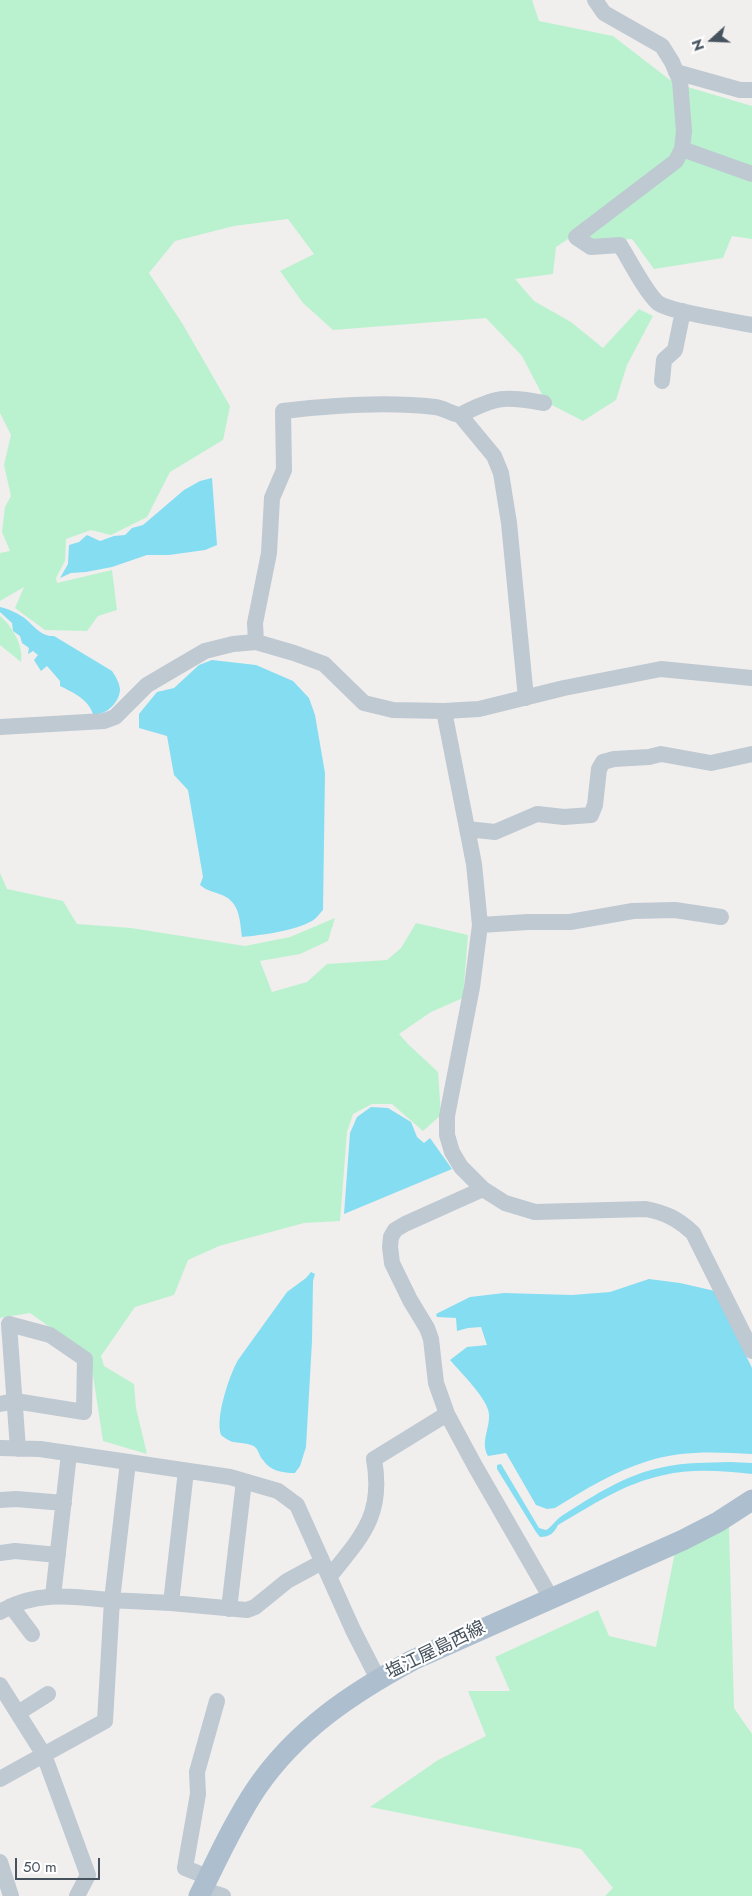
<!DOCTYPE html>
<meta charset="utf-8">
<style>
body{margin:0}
#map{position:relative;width:752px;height:1896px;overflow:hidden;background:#f1eeee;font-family:Jost,sans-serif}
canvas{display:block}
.north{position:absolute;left:687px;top:15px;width:50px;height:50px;-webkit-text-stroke:4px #fff;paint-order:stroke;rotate:250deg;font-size:14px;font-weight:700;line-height:20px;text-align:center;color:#46525d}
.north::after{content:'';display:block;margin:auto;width:18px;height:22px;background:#46525d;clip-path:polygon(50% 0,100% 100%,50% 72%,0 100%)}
.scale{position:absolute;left:15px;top:1858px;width:85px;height:22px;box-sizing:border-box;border:2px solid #46525d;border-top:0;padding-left:6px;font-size:15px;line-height:18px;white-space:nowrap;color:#46525d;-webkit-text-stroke:4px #fff;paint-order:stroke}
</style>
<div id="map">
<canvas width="752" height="1896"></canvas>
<div class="north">N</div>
<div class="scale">50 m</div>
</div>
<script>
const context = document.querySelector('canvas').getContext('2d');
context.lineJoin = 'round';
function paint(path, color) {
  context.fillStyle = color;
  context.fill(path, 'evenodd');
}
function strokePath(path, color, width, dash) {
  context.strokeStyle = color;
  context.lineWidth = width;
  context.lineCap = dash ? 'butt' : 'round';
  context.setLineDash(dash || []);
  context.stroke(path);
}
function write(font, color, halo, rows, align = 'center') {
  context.font = font + ' Jost,"Noto Sans JP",sans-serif';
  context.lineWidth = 4.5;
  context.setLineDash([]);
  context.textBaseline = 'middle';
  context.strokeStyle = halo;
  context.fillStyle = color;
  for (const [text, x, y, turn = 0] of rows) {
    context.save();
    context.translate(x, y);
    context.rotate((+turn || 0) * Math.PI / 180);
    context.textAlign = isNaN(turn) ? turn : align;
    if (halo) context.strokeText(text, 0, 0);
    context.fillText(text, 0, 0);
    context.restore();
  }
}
paint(new Path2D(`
 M 0,0 L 532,0 L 539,21 L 613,36 L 674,83 L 752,106 L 752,239 L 732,236 L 723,258 L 654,269 L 632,239 L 595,242 L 571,237 L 556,247 L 553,274 L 515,279 L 534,301 L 571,322 L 603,348 L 639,309 L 653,316 L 627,365 L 616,400 L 583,421 L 546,402 L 522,356 L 486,318 L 333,330 L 303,303 L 280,271 L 314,254 L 288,219 L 234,226 L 175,241 L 149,273 L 182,323 L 230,406 L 223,440 L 170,472 L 147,517 L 111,535 L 91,530 L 66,539 L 65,561 L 56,578 L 57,583 L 112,570 L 117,610 L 98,616 L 87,631 L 45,630 L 15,608 L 24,587 L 0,601 L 0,553 L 10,551 L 2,532 L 5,507 L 11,496 L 4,465 L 11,435 L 0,413 Z
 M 0,616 C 12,626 24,646 21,662 L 0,645 Z
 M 0,873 L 7,889 L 63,901 L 77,924 L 131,928 L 245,946 L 290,937 L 335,918 L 328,941 L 300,954 L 260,961 L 272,992 L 307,982 L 327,964 L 387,960 L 401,948 L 416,923 L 468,935 L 463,998 L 431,1012 L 399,1034 L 409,1045 L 438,1072 L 441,1115 L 423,1131 L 392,1104 L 372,1104 L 353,1114 L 347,1132 L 340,1221 L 304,1223 L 219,1246 L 188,1260 L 174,1295 L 135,1307 L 101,1356 L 104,1366 L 134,1384 L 136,1408 L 147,1454 L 103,1441 L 90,1356 L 30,1313 L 0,1318 Z
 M 729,1527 L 734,1708 L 752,1734 L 752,1896 L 605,1896 L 613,1888 L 581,1849 L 370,1807 L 438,1760 L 486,1736 L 468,1691 L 510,1691 L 495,1657 L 598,1610 L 609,1636 L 656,1647 L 675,1552 Z`), '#baf2cf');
paint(new Path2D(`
 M 212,478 L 217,545 L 205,550 L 169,555 L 147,555 L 112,567 L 86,572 L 71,573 L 60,578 L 68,564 L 69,545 L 79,542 L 87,535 L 100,541 L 114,536 L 125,535 L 132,528 L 143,525 L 184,490 L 200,481 Z
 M 0,607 C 9,609 15,612 23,617 C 33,624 40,637 54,636 L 112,671 C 116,677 119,682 120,689 C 120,702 106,716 93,714 C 88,699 74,693 60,686 L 60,681 L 47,666 L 41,671 L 34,660 L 38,655 L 33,651 L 28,654 L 29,648 L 22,643 L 20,636 L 13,631 L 12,623 L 0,612 Z
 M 212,660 L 256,665 L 293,681 L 309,698 L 315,715 L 325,773 L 323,910 C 320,913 316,919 312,921 C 294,931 262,935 242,937 C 240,922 240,905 226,897 C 217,892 208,892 200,885 L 203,877 L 188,790 L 174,775 L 167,736 L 139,728 L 139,714 L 157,692 L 174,688 L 199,665 Z
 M 371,1107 L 388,1108 L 411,1122 L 417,1137 L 424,1143 L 430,1138 L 452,1169 L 344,1214 L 350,1133 L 357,1117 Z
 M 311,1272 L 315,1274 L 313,1281 L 312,1341 L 306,1447 L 300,1466 L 295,1473 C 283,1473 270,1471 263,1460 C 258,1455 259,1447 251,1445 C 238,1441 235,1446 221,1435 C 215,1418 229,1376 238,1360 L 287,1292 L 306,1278 Z
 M 649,1279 L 680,1283 L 715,1291 L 752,1368 L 752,1454 C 718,1452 681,1450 648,1461 C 615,1471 584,1490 555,1508 L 547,1509 L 536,1505 L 506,1453 L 488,1456 C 480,1442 490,1429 489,1414 C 488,1399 461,1373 450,1360 L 467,1347 L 487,1345 L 481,1327 L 468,1328 L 457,1331 L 456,1318 L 437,1317 L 436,1314 L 470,1297 L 504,1293 L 572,1295 L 610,1292 Z
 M 730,1462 L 752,1463 L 752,1474 C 724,1471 692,1468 664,1475 C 625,1483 592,1505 558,1525 C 554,1533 550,1537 540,1537 L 536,1532 L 497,1469 L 497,1465 L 501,1464 L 539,1528 L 546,1530 C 552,1527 555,1520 563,1515 C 595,1495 626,1474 664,1467 C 685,1462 708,1463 730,1462 Z`), '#85ddf1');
strokePath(new Path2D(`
 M 595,0 L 604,13 L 662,46 L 672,62 L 680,81 L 684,131 L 682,149 L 676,161 L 576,237 L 591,247 L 620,245 C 629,259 646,293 658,303 C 670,312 734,321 752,325
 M 676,72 L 740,90 L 752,90
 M 682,149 L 752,174
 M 662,381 L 664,360 L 675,350 L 683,311
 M 460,415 L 494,456 L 501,473 L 509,523 L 526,698
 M 256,642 L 255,623 L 269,553 L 272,498 L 284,470 L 283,411 C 333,405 385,401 435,407 C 444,408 451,414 460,415 C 497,396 504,396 544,403
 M 444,711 L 474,864 L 480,925 L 472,987 L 447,1116 L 447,1135 L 452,1152 L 461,1167 L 483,1189 L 505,1203 L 535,1212 L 646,1209 C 666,1213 678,1219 693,1233 L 752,1351
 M 0,727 L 104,721 L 115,717 L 147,685 L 205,651 L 233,644 L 256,642 L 294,653 L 324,664 L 364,703 L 393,710 L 444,711 L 479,709 L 564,688 L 661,669 L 752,678
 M 467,829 L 495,832 L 537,814 L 564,817 L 591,815 L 595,805 L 599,769 L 603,762 L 614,759 L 649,757 L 661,754 L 711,763 L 752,754
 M 480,925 L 528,922 L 570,922 L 633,911 L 675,910 L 721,917
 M 483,1189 L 405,1224 L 395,1230 L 391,1237 L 390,1247 L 392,1263 L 410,1300 L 427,1328 L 431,1339 L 436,1383 L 447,1414 L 475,1466 L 551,1598
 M 0,1404 L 15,1401 L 84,1412 L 85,1359 L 50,1335 L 9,1324 L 18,1449
 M 0,1448 L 40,1449 L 230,1477 L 278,1491 L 297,1505 L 353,1630 L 378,1679
 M 0,1500 L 16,1499 L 64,1503
 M 0,1553 L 15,1551 L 58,1555
 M 330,1576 C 362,1536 384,1515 374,1459 L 447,1414
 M 53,1596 L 69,1454
 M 171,1603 L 247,1610 L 255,1607 L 287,1581 L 322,1562
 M 11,1606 L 32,1634
 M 229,1609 L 244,1481
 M 0,1612 C 34,1591 71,1596 109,1600 C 129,1601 150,1602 171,1603 L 186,1471
 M 0,1685 L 44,1755 L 88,1875 L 77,1896
 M 18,1713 L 48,1694
 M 0,1779 L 105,1721 L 112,1600 L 128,1462
 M 0,1862 L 11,1896
 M 208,1877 L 185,1868 L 198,1794 L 197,1772 L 217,1701
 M 202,1889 L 223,1896`), '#bec9d2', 16);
strokePath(new Path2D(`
 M 199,1896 C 217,1860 234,1822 256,1789 C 296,1730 352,1693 413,1660 L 683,1540 L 718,1522 L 752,1500`), '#adbfcf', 21);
write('18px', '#46525d', '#fff', [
 ["塩江屋島西線",436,1651,-26]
]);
</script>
